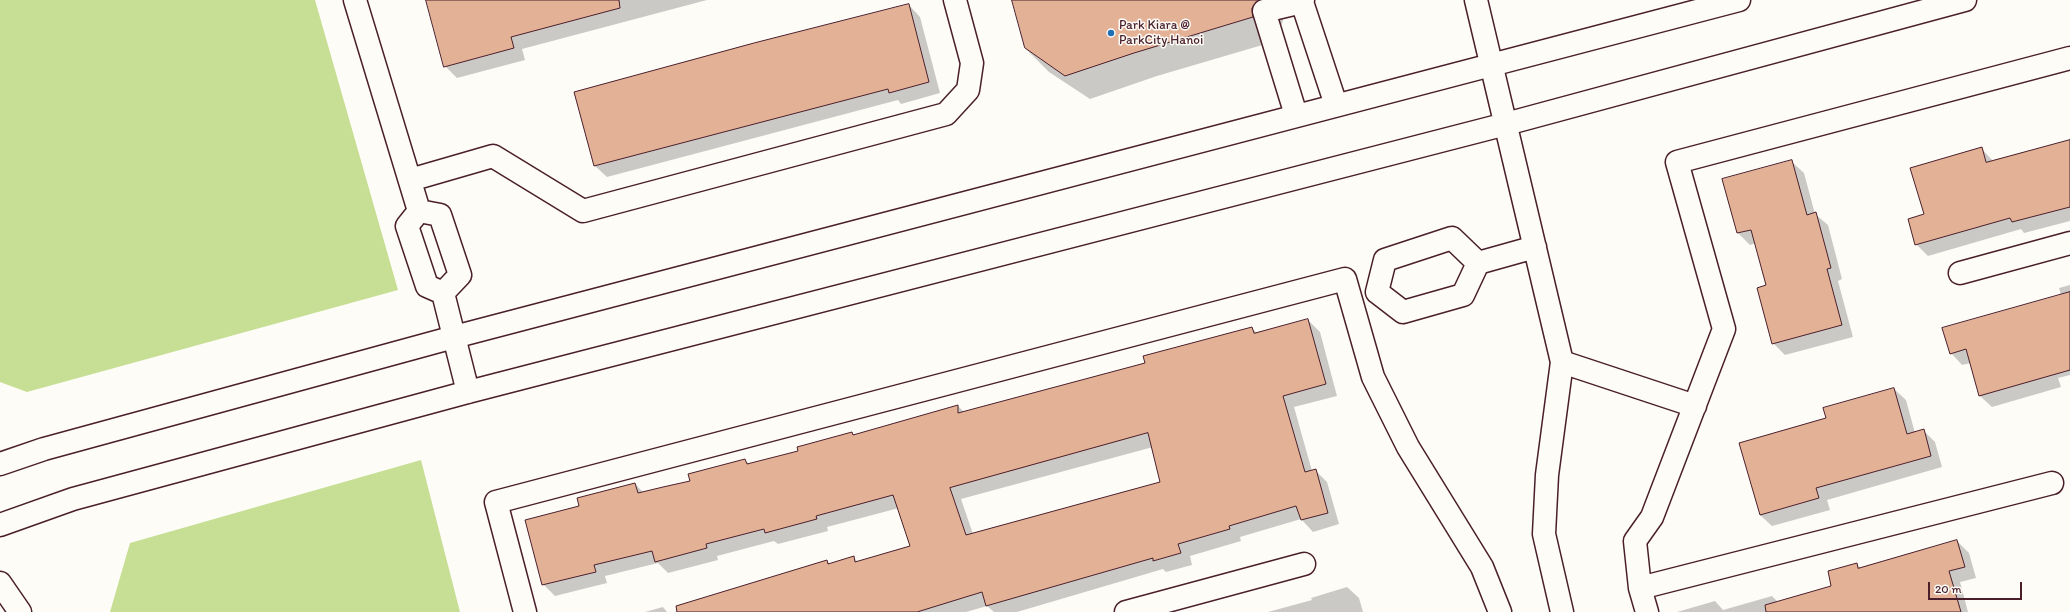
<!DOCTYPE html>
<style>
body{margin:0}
#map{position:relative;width:2070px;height:612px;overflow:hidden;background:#fdfcf7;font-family:Itim,sans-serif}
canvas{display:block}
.scale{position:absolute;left:1928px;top:582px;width:94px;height:18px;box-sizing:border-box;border:2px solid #4a1f2b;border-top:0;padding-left:5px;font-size:12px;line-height:14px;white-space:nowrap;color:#4a1f2b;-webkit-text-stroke:3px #fdfcf7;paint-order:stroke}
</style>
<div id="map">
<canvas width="2070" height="612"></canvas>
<div class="scale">20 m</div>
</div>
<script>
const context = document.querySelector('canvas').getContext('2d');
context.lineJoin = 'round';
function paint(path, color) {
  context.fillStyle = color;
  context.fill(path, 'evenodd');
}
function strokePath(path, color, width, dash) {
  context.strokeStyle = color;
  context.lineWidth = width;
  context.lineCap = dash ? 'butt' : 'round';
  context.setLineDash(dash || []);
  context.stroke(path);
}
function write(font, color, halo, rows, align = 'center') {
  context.font = font + ' Itim,sans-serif';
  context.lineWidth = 3;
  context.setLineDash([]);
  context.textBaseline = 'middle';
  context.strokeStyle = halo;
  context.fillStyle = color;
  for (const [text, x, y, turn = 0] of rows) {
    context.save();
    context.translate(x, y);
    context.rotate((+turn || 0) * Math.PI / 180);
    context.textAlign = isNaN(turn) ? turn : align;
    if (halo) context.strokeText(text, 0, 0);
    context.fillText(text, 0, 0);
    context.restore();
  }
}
paint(new Path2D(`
 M 0,0 L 315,0 L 398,290 L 27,392 L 0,382 Z
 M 421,460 L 460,612 L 110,612 L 130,543 Z`), '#c7df94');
paint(new Path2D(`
 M 427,0 L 707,0 L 522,49 L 525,60 L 457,78 L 445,66 Z
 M 1013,0 L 1288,0 L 1282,24 L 1275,31 L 1276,41 L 1157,76 L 1090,99 L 1049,72 L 1025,48 Z
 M 909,5 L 920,17 L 940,93 L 901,104 L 898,100 L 607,177 L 595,166 Z
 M 2070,140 L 2070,221 L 2024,233 L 2021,229 L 1928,256 L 1916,244 L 1925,215 L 1981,148 L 1993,161 Z
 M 1792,162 L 1804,173 L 1815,214 L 1828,225 L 1842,279 L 1838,281 L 1853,337 L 1785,355 L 1773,343 L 1768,286 L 1756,243 L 1750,245 L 1738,233 L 1724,180 Z
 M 2070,285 L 2070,375 L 2058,378 L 2061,387 L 1992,407 L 1980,396 L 1971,363 L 1962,365 L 1951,353 L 2061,295 L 2059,288 Z
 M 1308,320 L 1320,332 L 1337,396 L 1294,407 L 1312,471 L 1315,470 L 1327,482 L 1339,524 L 1313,532 L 1301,519 L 1240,537 L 1241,541 L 1190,556 L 1192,565 L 1166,572 L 1163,569 L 1017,612 L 994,612 L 987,606 L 966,612 L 674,612 L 720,599 L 827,561 L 830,564 L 854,558 L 858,562 L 911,547 L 899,508 L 827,527 L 828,531 L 778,544 L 774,541 L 717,556 L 718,560 L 668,573 L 658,563 L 605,576 L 607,583 L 555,596 L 543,584 L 580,507 L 635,484 L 644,493 L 691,481 L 745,460 L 750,465 L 799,452 L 852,433 L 855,436 L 958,406 L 964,412 L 1146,364 L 1252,328 L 1257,333 ZM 1153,447 L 1161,483 L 973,534 L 961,499 Z
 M 1894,389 L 1906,400 L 1915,433 L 1923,430 L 1935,442 L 1942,467 L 1827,500 L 1830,510 L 1772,526 L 1760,515 L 1828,419 Z
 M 1957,541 L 1969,553 L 1976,578 L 1960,582 L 1968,612 L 1677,612 L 1715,601 L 1723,610 L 1772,596 L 1778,602 L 1832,587 L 1857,564 L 1861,569 Z
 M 1347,587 L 1359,598 L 1363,612 L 1268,612 L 1312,600 L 1311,598 Z
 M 663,607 L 667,612 L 645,612 Z`), '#0003');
const building = new Path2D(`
 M 426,0 L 619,0 L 620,8 L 511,37 L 514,48 L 444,67 Z
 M 1012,0 L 1259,0 L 1252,8 L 1253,17 L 1134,53 L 1065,76 L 1025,48 Z
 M 909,4 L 929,82 L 889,93 L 888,89 L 594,166 L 574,92 L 754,43 Z
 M 2070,140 L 2070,207 L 2012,222 L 2010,218 L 1915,245 L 1908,219 L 1924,214 L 1910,168 L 1982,147 L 1986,162 Z
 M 1792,160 L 1807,215 L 1816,212 L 1831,268 L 1827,269 L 1842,325 L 1772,344 L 1757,288 L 1766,285 L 1751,230 L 1737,233 L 1722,179 Z
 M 2070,292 L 2070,370 L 1979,396 L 1966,349 L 1950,354 L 1942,328 Z
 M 1308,319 L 1326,384 L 1283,396 L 1305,472 L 1316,469 L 1328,513 L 1301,520 L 1296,506 L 1229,526 L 1230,529 L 1178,544 L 1181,553 L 1153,561 L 1153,558 L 986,606 L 982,592 L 917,612 L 677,612 L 676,606 L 827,560 L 828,564 L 854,556 L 855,562 L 910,546 L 893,495 L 816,516 L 817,519 L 765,533 L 764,529 L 706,544 L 707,548 L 655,562 L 652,551 L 594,565 L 596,572 L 542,585 L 525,520 L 579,506 L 577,498 L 635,483 L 638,493 L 663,487 L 690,481 L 688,474 L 745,459 L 747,464 L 798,451 L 797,447 L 852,432 L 853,435 L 958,405 L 958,413 L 1145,363 L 1143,356 L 1252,327 L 1254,333 ZM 1148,433 L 1160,482 L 966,535 L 950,488 Z
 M 1894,388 L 1907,434 L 1924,429 L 1931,456 L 1816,488 L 1819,498 L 1760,515 L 1739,443 L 1826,418 L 1823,408 Z
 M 1957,540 L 1965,567 L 1949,571 L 1961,612 L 1766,612 L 1765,605 L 1831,586 L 1828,571 L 1857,563 L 1858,568 Z`);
paint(building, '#e3b196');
strokePath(building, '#4a1f2b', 1);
const minor = new Path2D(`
 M 355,0 L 419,211
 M 1476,0 L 1562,362 L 1547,475 L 1544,534 L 1562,612
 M 1302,2 L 1336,105
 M 1296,115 L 1264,11 L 1302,2 L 1303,0
 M 410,180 L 493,156 L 583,211 L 946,114 L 968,90 L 972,63 L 955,0
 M 419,211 L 440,215 L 460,275 L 443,293
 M 419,211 L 407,226 L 427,286 L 443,293
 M 1960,273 L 2070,243
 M 1377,292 L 1403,312 L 1463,295 L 1478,263 L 1535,247
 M 1377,292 L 1385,260 L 1452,238 L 1478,263
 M 443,293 L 468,392
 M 1562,362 L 1695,406
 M 0,464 L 44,449 L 454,337 L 1739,0
 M 0,525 L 73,499 L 468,392 L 1506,124 L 1965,0
 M 0,583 L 20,612
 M 1640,588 L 2052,483
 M 525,612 L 496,502 L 1345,279 L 1373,377 L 1408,447 L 1482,567 L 1500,612
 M 1126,612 L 1304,564
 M 1647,612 L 1640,588 L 1635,541 L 1652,517 L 1724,329 L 1677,162 L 2070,58`);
strokePath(minor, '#4a1f2b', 25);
strokePath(minor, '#fdfcf7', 22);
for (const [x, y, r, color] of [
 [1111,33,4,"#1f6fb2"]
]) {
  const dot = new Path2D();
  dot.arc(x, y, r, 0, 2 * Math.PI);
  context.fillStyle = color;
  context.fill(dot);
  strokePath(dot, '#fdfcf7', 1.5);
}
write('13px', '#4a1f2b', '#fdfcf7', [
 ["Park Kiara @",1119,26],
 ["ParkCity Hanoi",1119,41]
], 'left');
</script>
